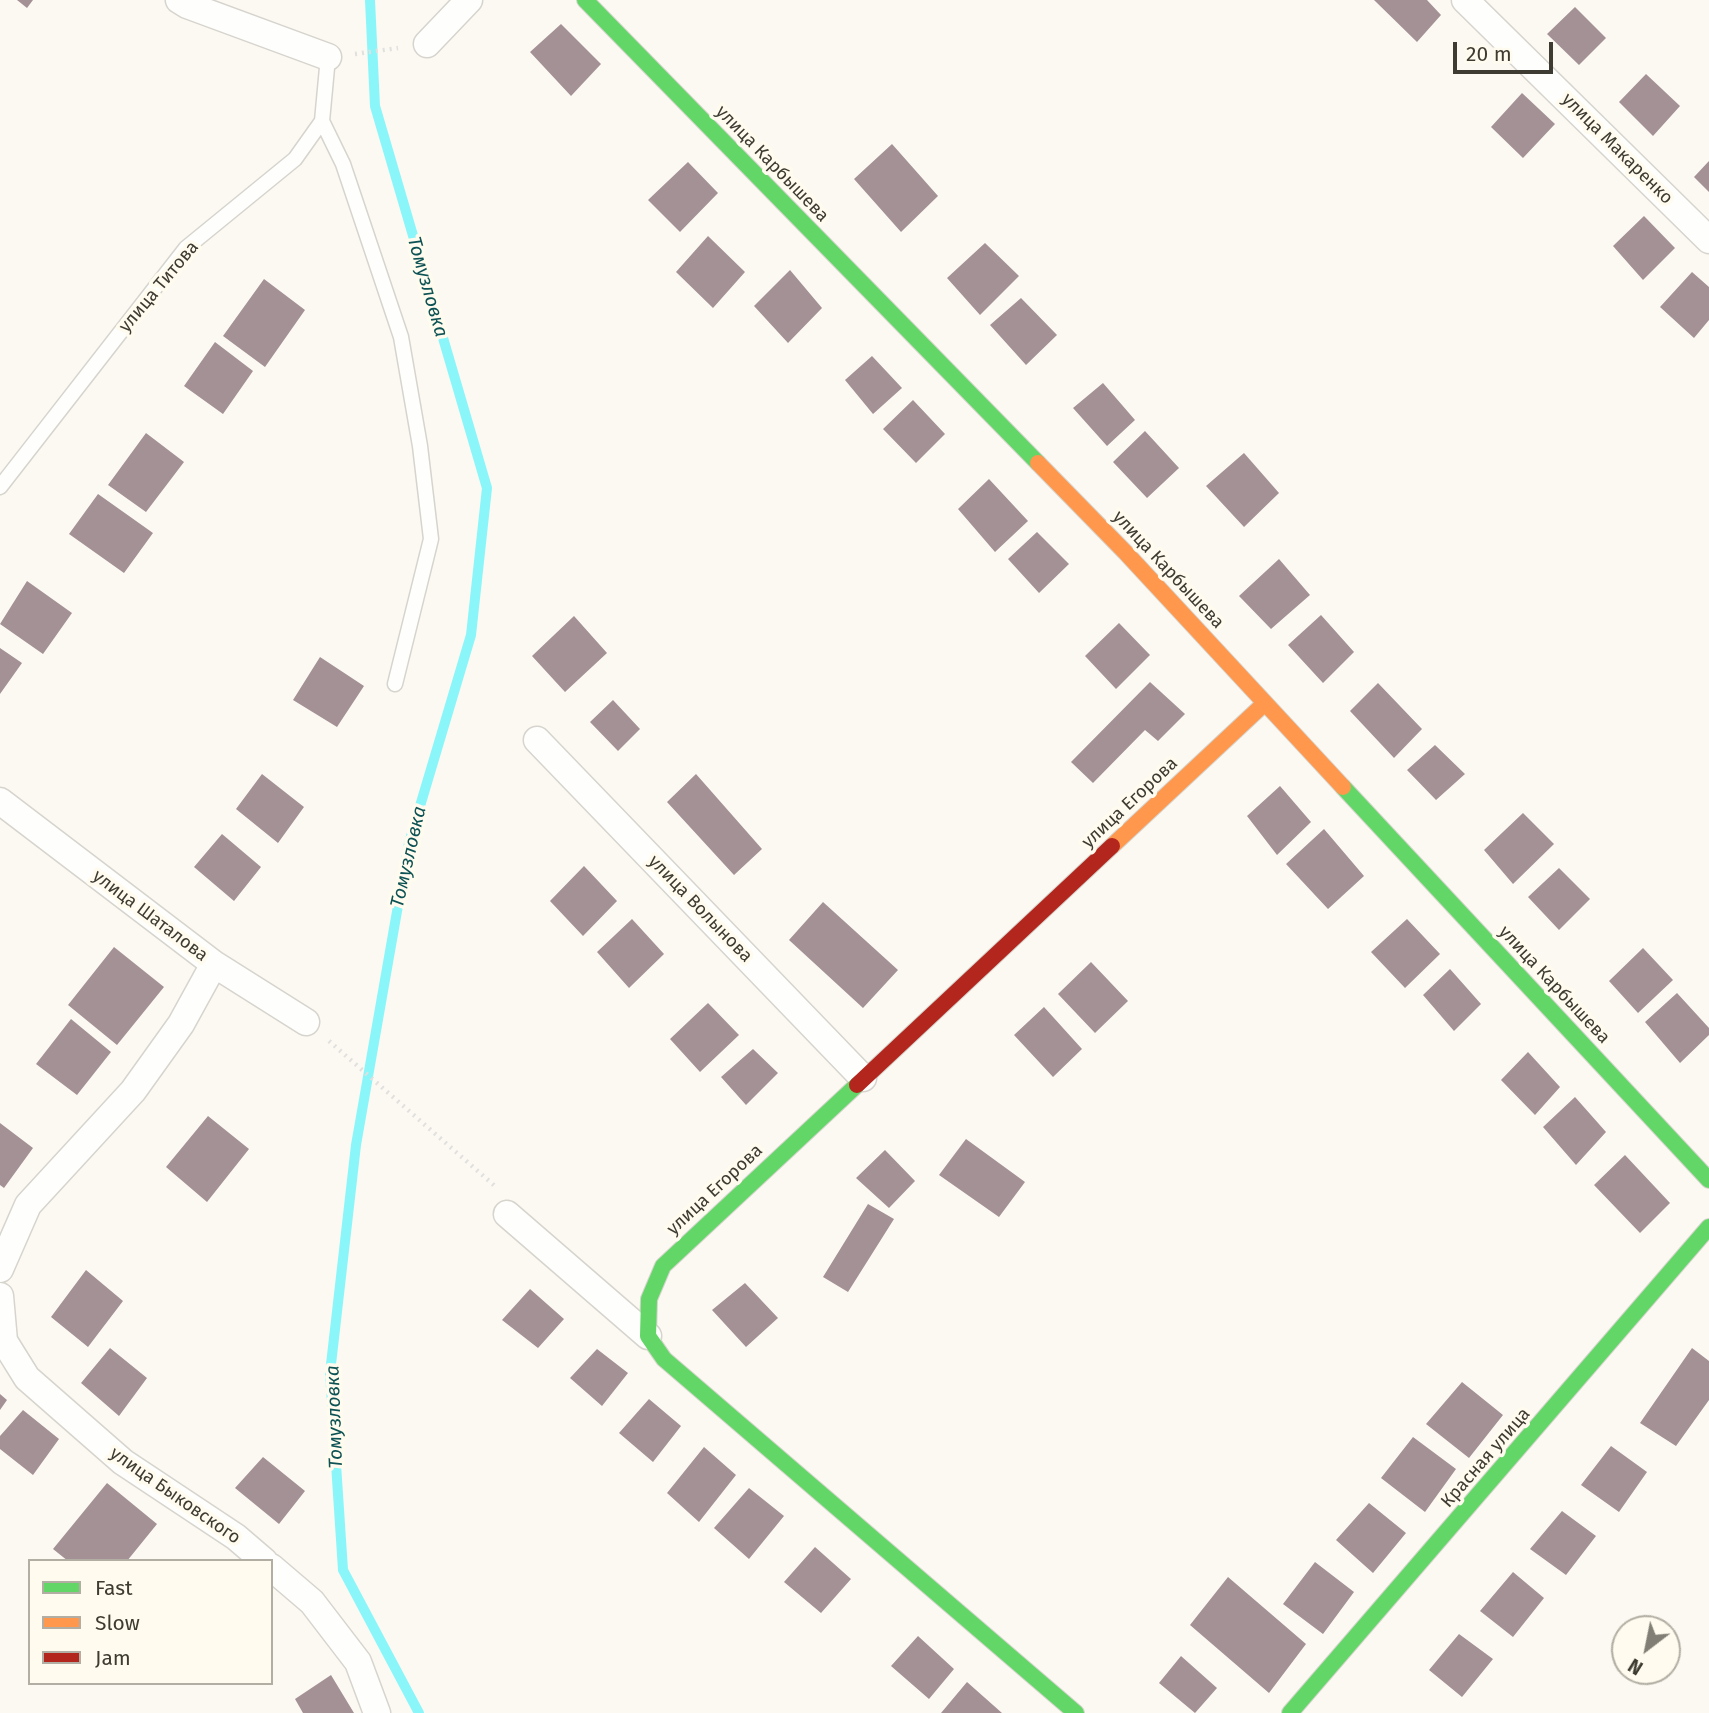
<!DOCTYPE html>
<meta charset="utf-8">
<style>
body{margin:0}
#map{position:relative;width:1709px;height:1713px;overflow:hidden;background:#fbf9f2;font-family:"Fira Sans",sans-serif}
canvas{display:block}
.legend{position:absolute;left:28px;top:1559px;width:245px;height:126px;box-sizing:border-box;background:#fffbee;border:2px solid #b2aea3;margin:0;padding:9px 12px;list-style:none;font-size:21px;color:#3e3b32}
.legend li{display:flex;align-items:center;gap:14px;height:35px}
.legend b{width:35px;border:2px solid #b2aea3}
.north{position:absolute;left:1611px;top:1615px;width:70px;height:70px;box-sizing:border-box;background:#fffbee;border:2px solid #b2aea3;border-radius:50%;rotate:212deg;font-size:19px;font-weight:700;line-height:28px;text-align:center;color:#3e3b32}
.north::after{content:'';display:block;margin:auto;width:24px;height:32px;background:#807e75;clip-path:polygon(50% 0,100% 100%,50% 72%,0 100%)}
.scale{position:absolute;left:1453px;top:42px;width:100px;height:32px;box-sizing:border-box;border:4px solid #3e3b32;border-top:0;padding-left:9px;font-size:21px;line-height:24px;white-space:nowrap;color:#3e3b32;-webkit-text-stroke:5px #fffbee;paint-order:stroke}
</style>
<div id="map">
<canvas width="1709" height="1713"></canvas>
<ul class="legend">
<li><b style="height:9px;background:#63d668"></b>Fast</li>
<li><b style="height:9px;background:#ff974d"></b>Slow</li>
<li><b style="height:9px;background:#b3261e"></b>Jam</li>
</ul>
<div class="north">N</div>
<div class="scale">20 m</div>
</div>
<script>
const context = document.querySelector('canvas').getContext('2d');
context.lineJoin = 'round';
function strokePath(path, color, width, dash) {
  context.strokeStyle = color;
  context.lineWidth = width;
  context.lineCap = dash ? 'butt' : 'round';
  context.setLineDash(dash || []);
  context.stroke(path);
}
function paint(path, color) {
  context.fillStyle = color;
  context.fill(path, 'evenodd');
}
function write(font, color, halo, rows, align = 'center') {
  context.font = font + ' "Fira Sans",sans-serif';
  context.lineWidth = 7;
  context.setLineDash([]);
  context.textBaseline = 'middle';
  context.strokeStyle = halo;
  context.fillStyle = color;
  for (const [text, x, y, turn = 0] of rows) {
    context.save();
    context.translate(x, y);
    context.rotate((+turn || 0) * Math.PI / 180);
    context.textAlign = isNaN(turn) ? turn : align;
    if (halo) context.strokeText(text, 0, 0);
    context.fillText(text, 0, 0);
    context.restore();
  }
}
strokePath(new Path2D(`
 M 370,0 L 375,106 L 487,488 L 471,635 L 409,843 L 356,1145 L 330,1373 L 343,1570 L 419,1713`), '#8af6f9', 10);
paint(new Path2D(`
 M 17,0 L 33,0 L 27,8 Z
 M 1374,0 L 1427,0 L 1441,15 L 1417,42 Z
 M 1575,7 L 1606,38 L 1579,65 L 1547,34 Z
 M 561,24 L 601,64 L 571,96 L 530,52 Z
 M 1646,74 L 1680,106 L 1653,136 L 1619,102 Z
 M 1522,93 L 1555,124 L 1523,158 L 1491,127 Z
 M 892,144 L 938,196 L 901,232 L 854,179 Z
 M 1709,161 L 1709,192 L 1694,177 Z
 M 688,162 L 718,193 L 680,232 L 648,200 Z
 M 1644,216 L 1675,248 L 1643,280 L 1613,246 Z
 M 708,236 L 745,272 L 713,308 L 676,272 Z
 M 985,243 L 1019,276 L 980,315 L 947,278 Z
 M 790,270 L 822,308 L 788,343 L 754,306 Z
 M 1692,272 L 1709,287 L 1709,320 L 1694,338 L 1660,307 Z
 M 264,279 L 305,310 L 265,367 L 223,336 Z
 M 1021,298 L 1057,335 L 1026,365 L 990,325 Z
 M 215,342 L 253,371 L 223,414 L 184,386 Z
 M 872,356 L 902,388 L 873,414 L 845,380 Z
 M 1103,383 L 1135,420 L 1107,446 L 1073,408 Z
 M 913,400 L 945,434 L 916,463 L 883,429 Z
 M 1145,431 L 1179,468 L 1147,498 L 1113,462 Z
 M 146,433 L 184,462 L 146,512 L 108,485 Z
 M 1244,453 L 1279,493 L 1244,527 L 1206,486 Z
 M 989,479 L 1028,521 L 995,552 L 958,509 Z
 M 98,494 L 153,533 L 124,573 L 69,534 Z
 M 1037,532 L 1069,564 L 1039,593 L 1008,559 Z
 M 1279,559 L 1310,595 L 1271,629 L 1239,596 Z
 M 27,581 L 72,613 L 43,654 L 0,624 Z
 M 1321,615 L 1354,652 L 1323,683 L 1288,645 Z
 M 574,616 L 607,653 L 565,692 L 532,656 Z
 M 1119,623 L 1150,655 L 1116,689 L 1085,656 Z
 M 0,648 L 22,663 L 0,694 Z
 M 320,657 L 364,686 L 337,727 L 293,700 Z
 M 1150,682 L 1185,714 L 1158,741 L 1145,730 L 1093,783 L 1071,762 Z
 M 1378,683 L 1422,729 L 1394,758 L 1350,711 Z
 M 613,700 L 640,729 L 618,751 L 590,722 Z
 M 1435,745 L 1465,774 L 1436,800 L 1407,770 Z
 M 262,774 L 304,807 L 278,843 L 236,809 Z
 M 696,774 L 762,849 L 734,875 L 667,802 Z
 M 1280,786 L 1311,822 L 1277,855 L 1247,816 Z
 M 1523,813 L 1554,844 L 1513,884 L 1484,850 Z
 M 1324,829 L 1364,876 L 1328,909 L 1286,864 Z
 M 222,834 L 261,867 L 234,901 L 194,867 Z
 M 584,866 L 617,901 L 583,936 L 550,901 Z
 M 1559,868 L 1590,899 L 1559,930 L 1528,897 Z
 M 823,902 L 898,970 L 863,1008 L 789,940 Z
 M 632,919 L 664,954 L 629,988 L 597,952 Z
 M 1407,919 L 1440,954 L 1405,988 L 1371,952 Z
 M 114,947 L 164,987 L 117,1045 L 68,1005 Z
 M 1643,948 L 1673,980 L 1638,1013 L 1609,981 Z
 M 1091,962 L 1128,1001 L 1095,1033 L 1058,994 Z
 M 1450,969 L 1481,1004 L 1454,1031 L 1423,995 Z
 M 1677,993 L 1709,1028 L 1709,1035 L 1680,1063 L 1645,1022 Z
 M 708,1003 L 739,1035 L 700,1072 L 670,1039 Z
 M 1044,1007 L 1082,1049 L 1053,1077 L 1014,1035 Z
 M 71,1019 L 111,1052 L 77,1095 L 36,1064 Z
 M 753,1049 L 778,1073 L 746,1105 L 721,1077 Z
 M 1528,1052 L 1560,1087 L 1535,1115 L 1501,1080 Z
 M 1575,1097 L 1606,1132 L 1576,1165 L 1543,1127 Z
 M 208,1116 L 249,1149 L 207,1202 L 166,1167 Z
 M 0,1123 L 33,1148 L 4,1188 L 0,1185 Z
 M 966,1139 L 1025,1182 L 999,1217 L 939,1175 Z
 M 885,1150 L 915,1181 L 889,1208 L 856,1178 Z
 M 1625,1155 L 1670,1203 L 1640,1233 L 1594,1185 Z
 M 868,1204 L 894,1219 L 848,1292 L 823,1277 Z
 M 86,1270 L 123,1301 L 88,1347 L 51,1317 Z
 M 745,1283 L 778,1318 L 746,1347 L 712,1310 Z
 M 530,1289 L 564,1319 L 538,1348 L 502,1320 Z
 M 110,1348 L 147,1378 L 119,1416 L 81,1383 Z
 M 1692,1348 L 1709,1361 L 1709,1400 L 1676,1446 L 1640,1423 Z
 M 597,1349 L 628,1373 L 602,1406 L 570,1378 Z
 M 1462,1382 L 1503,1415 L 1469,1458 L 1426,1424 Z
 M 0,1394 L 7,1400 L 0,1410 Z
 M 649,1399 L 681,1426 L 653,1462 L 619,1433 Z
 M 23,1410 L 59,1439 L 33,1475 L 0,1449 L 0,1436 Z
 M 1413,1437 L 1456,1469 L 1425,1512 L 1381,1478 Z
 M 1611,1446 L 1647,1472 L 1619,1512 L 1581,1485 Z
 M 704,1447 L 736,1475 L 699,1522 L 667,1493 Z
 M 263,1457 L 305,1491 L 279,1524 L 235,1488 Z
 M 107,1483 L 157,1524 L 127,1561 L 68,1561 L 53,1549 Z
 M 749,1488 L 784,1516 L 749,1559 L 714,1528 Z
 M 1369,1503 L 1406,1533 L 1373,1573 L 1336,1540 Z
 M 1562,1511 L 1596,1536 L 1566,1575 L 1530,1549 Z
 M 815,1547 L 851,1579 L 821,1613 L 784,1582 Z
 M 1315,1562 L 1354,1592 L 1323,1634 L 1283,1604 Z
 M 1513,1572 L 1544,1598 L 1513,1637 L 1480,1611 Z
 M 1228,1577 L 1306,1644 L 1269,1693 L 1190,1625 Z
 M 1459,1634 L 1493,1659 L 1462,1697 L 1429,1670 Z
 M 918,1636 L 954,1669 L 929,1699 L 891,1666 Z
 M 1181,1656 L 1217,1688 L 1195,1713 L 1159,1683 Z
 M 331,1675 L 354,1713 L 303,1713 L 295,1699 Z
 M 967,1682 L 1002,1713 L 941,1713 Z`), '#a49196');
const lane = new Path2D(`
 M 322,121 L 343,164 L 401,337 L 420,446 L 431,539 L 395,684
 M 0,487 L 186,248 L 295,159 L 322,121 L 328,57`);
const street = new Path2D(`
 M 179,0 L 187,5 L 328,57
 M 1465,0 L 1709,240
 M 427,44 L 469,0
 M 537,740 L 863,1078
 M 0,801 L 214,964 L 306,1022
 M 507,1214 L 648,1336
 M 0,1269 L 28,1205 L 133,1091 L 181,1024 L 214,964
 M 0,1296 L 4,1341 L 27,1378 L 123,1462 L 236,1537 L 264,1561
 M 271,1567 L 312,1602 L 358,1662 L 377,1713`);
const fast = new Path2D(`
 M 585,0 L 1038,463
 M 1343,787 L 1709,1180
 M 857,1085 L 663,1266 L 649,1299 L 648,1336 L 664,1359 L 1076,1713
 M 1290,1713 L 1709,1227`);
const slow = new Path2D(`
 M 1038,463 L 1126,553 L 1343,787
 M 1112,846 L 1265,703`);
const jam = new Path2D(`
 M 857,1085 L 1112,846`);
strokePath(lane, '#d6d4cd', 17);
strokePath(street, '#d6d4cd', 29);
strokePath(fast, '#d6d4cd', 18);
strokePath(slow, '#d6d4cd', 18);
strokePath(jam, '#d6d4cd', 18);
strokePath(new Path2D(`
 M 355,54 L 398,48
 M 329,1041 L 496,1187`), '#e2e0de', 4.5, [2, 5]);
strokePath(lane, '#fefefd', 14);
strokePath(street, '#fefefd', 26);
strokePath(fast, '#63d668', 16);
strokePath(slow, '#ff974d', 16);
strokePath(jam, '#b3261e', 16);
write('18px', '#3e3b32', '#fffbee', [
 ["улица Макаренко",1617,149,45],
 ["улица Карбышева",772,164,46],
 ["улица Титова",159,287,-50],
 ["улица Карбышева",1168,570,47],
 ["улица Егорова",1130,803,-43],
 ["улица Волынова",700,909,46],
 ["улица Шаталова",150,916,37],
 ["улица Карбышева",1554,985,47],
 ["улица Егорова",715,1190,-43],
 ["Красная улица",1486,1458,-49],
 ["улица Быковского",175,1496,35]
]);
write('italic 19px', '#0d5254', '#fffbee', [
 ["Томузловка",427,287,74],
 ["Томузловка",409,857,-77],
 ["Томузловка",335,1417,-92]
]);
</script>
